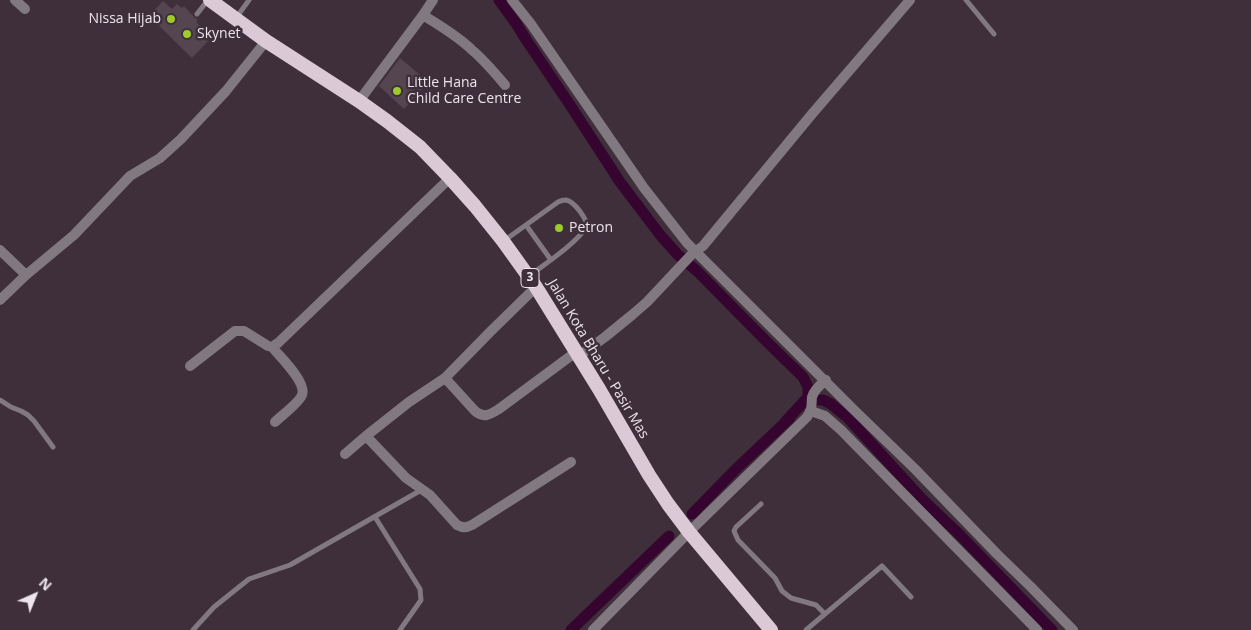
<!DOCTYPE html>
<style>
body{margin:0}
#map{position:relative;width:1251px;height:630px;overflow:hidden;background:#3e2f3b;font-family:"Open Sans",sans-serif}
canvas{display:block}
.north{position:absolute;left:10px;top:570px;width:50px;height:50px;-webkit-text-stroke:4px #3e2f3b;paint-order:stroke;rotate:44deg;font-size:14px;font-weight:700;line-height:20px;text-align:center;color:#eee4eb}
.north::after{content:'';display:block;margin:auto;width:18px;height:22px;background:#eee4eb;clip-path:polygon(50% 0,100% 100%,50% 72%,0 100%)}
</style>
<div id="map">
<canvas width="1251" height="630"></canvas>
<div class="north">N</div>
</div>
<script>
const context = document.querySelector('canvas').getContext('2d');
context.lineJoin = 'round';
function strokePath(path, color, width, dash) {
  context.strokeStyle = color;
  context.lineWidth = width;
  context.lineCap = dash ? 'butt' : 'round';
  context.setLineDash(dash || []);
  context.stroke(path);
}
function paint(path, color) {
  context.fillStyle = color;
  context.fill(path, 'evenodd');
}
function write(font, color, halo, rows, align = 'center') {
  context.font = font + ' "Open Sans",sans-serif';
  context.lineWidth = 5;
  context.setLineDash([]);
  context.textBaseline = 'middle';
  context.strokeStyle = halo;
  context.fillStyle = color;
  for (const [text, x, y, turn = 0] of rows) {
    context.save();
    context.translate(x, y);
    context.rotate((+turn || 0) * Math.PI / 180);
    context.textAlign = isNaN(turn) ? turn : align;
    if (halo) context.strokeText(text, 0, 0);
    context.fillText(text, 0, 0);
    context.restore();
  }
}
strokePath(new Path2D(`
 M 499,0 L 517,25 L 525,38 L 572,108 L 620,182 L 661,236 L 678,255 L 697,271 L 768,343 L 803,377 L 808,387 L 808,397 L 785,422
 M 815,400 L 823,400 L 831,404 L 848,418 L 922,499 L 960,535 L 1052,630
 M 692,514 L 736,469 L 790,418
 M 571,630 L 669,536`), '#36052f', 11);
paint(new Path2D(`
 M 163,1 L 172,9 L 177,4 L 182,8 L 184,6 L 194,17 L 198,20 L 196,22 L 212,37 L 192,58 L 149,16 Z
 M 400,58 L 428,82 L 404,109 L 379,86 Z`), '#554551');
strokePath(new Path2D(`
 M 966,0 L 994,34
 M 197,14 L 208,0
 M 236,18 L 249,0
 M 526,225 L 551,260
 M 505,240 L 558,202 C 560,201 564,200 566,200 C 575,202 586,218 587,226 C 577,243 545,264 529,276
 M 0,400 L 11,407 L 21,411 L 28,415 L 34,421 L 53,447
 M 761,504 L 736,527 L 734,531 L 738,540 L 775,578 L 782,591 L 791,598 L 816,605 L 825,614
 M 375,517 L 420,589 L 421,600 L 400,630
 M 193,630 L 214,607 L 249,579 L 290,565 L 423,489
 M 806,630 L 882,566 L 911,597`), '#81797f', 5);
strokePath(new Path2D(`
 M 15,0 L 25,9
 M 512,0 L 531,24 L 644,188 L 687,243 L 853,409 L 915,469 L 997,554 L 1031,587 L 1073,630
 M 423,15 C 440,26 458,36 472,50 C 484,60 495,73 505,85
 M 359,101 L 423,15 L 433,0
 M 0,250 L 26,275
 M 0,300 L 26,275 L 74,235 L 130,176 L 160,158 L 181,139 L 226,91 L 266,41
 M 272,347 C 280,357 307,382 302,395 C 298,404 282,415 275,422
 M 579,356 L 605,337 L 632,315 L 647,302 L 693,253 L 703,246 L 812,114 L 910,0
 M 190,366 L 235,331 L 244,331 L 268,346 L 272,347 L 278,343 L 450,178
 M 445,378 L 475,411 C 484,419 491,414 499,409 L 576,352
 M 811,411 L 825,416 L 841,430 L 1037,630
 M 366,436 L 406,478 L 430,495 L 457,525 C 463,528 466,528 472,525 L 571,462
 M 345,454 L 366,436 L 409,402 L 445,378 L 491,331 L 536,287
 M 593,630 L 689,532 L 807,417 C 813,408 811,406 812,397 C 814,390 821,384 826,380`), '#81797f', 10);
strokePath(new Path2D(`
 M 210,0 L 266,41 L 359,101 L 387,121 L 420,147 L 450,178 L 475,206 L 503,241 L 536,287 L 599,389 L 649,475 L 668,504 L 689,532 L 771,630`), '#dbcad6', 14);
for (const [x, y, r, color] of [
 [171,19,5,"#9eca2e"],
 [187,34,5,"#9eca2e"],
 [397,91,5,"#9eca2e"],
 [559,228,5,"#9eca2e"]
]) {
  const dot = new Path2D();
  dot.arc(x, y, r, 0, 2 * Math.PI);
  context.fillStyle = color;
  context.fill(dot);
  strokePath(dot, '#3e2f3b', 2);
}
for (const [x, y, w] of [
 [530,278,18]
]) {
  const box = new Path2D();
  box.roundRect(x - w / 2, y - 9.5, w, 19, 4);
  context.fillStyle = '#3e2f3b';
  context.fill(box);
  strokePath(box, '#eee4eb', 1);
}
write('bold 12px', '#eee4eb', null, [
 ["3",530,278]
]);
write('14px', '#eee4eb', '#3e2f3b', [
 ["Nissa Hijab",161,19,"right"],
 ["Skynet",197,34],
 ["Little Hana",407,83],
 ["Child Care Centre",407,99],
 ["Petron",569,228]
], 'left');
write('14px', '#eee4eb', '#3e2f3b', [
 ["Jalan Kota Bharu - Pasir Mas",598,359,59]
]);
</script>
